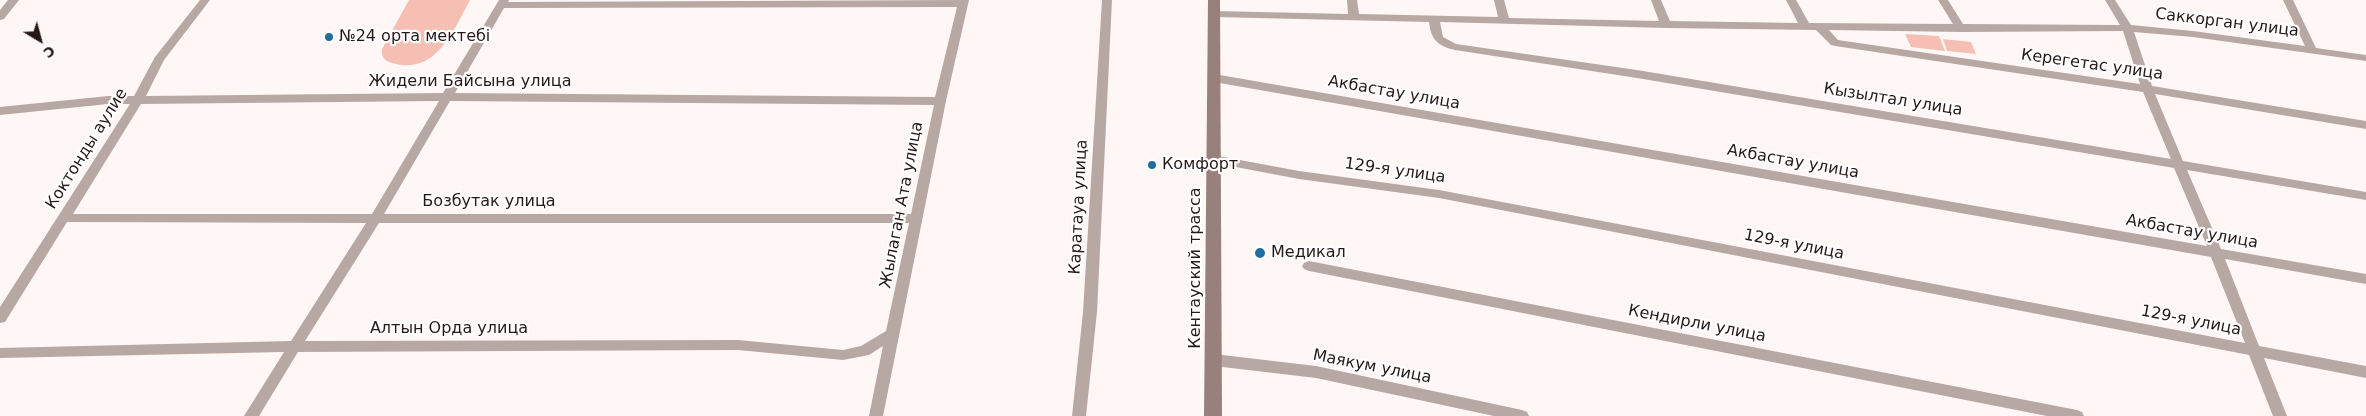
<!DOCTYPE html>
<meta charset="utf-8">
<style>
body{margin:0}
#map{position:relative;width:2366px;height:416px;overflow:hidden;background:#fff7f6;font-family:"DejaVu Sans",sans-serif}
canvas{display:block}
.north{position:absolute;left:15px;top:15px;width:50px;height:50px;-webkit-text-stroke:4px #fff;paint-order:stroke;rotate:143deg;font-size:14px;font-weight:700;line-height:20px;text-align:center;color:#261916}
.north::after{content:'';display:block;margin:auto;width:18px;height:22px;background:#261916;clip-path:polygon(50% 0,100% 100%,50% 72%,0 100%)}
</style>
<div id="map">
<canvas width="2366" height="416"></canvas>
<div class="north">С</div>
</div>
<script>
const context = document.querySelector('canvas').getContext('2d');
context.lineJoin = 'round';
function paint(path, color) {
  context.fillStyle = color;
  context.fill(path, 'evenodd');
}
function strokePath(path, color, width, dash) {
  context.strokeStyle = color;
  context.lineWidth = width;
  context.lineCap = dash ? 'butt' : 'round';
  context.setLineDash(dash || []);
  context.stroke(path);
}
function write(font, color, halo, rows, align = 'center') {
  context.font = font + ' "DejaVu Sans",sans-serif';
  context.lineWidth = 4.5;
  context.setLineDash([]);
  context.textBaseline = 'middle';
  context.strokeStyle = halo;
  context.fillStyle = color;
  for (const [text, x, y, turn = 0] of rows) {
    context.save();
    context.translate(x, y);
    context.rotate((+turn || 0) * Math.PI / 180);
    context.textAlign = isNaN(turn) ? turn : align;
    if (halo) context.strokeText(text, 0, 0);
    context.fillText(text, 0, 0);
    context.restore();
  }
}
paint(new Path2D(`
 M 409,0 L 470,0 C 453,31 436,76 392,63 C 384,61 381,56 382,49 Z
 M 1905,34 L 1939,36 L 1945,51 L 1911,47 Z
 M 1943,39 L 1971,42 L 1976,54 L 1947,51 Z`), '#f6bfb3');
paint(new Path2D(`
 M 8,0 L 19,0 L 4,19 L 0,20 L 0,10 Z
 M 200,0 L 210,0 L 164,60 L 146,96 L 443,93 L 499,0 L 509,0 L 508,2 L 969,0 L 946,101 L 883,416 L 869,416 L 883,346 L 869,355 L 843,360 L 738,350 L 298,352 L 259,416 L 244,416 L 284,352 L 0,358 L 0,348 L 291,341 L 366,223 L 67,222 L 5,322 L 0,323 L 0,307 L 130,104 L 108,104 L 0,115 L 0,107 L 108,96 L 134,96 L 155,57 ZM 957,7 L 935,97 L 455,93 L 504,8 ZM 439,101 L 372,214 L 73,214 L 141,104 ZM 450,101 L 934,105 L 911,214 L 384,214 ZM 379,223 L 909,223 L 886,331 L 861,346 L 843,350 L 738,340 L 305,341 Z
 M 1102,0 L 1112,0 L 1097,312 L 1086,416 L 1072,416 L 1083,312 Z
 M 1347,0 L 1357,0 L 1359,14 L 1498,17 L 1494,0 L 1504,0 L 1509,18 L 1659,21 L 1651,0 L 1661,0 L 1670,21 L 1798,23 L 1786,0 L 1796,0 L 1809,23 L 1953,24 L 1938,0 L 1948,0 L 1963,24 L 2120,25 L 2105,0 L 2115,0 L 2131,25 L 2193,31 L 2305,46 L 2283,0 L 2293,0 L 2316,48 L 2366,55 L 2366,61 L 2193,37 L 2134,32 L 2152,86 L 2366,121 L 2366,129 L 2155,94 L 2183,161 L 2366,192 L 2366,200 L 2187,170 L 2221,249 L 2366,274 L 2366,284 L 2225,259 L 2259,346 L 2366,366 L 2366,378 L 2264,358 L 2287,416 L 2273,416 L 2249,355 L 1439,198 L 1299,179 L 1209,162 L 1207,159 L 1209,156 L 1213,155 L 1299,171 L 1439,190 L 2245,343 L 2211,257 L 1214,82 L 1208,78 L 1214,74 L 2207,246 L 2174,168 L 1637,78 L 1455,50 C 1438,46 1431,40 1429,22 L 1214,17 L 1209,14 L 1214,11 L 1348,14 ZM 1440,22 L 1666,28 L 1816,30 L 1831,45 L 1835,46 L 2143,92 L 2171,159 L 1637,70 L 1456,44 L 1443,37 ZM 1829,30 L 1961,32 L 2123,31 L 2140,84 L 1838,40 Z
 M 1309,261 L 2077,410 L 2082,412 L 2084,416 L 2047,416 L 1309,271 L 1304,269 L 1302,266 L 1304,263 Z
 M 1214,354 L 1316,366 L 1522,410 L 1527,412 L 1529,416 L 1494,416 L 1316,378 L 1214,366 L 1209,364 L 1207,360 L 1209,356 Z`), '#b8a8a4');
paint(new Path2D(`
 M 1208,0 L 1220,0 L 1222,416 L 1204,416 Z`), '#98817c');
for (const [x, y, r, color] of [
 [329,37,5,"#226da0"],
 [1152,165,5,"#226da0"],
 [1260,253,6,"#226da0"]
]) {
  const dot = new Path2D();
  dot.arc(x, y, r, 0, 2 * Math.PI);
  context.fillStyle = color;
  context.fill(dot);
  strokePath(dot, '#fff', 2);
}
write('16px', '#261916', '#fff', [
 ["Саккорган улица",2227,23,7],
 ["Керегетас улица",2092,65,8],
 ["Жидели Байсына улица",470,82],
 ["Акбастау улица",1394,93,10],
 ["Кызылтал улица",1893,100,9],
 ["Коктонды аулие",87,149,-58],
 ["Акбастау улица",1793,162,10],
 ["129-я улица",1395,171,8],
 ["Бозбутак улица",489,202],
 ["Жылаган Ата улица",902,205,-79],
 ["Каратауа улица",1079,207,-87],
 ["Акбастау улица",2192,232,10],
 ["129-я улица",1794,245,11],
 ["Кентауский трасса",1196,268,-90],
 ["129-я улица",2191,321,11],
 ["Кендирли улица",1697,324,11],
 ["Алтын Орда улица",449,329],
 ["Маякум улица",1372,367,11]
]);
write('16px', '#261916', '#fff', [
 ["№24 орта мектебі",339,37],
 ["Комфорт",1162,165],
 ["Медикал",1271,253]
], 'left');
</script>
